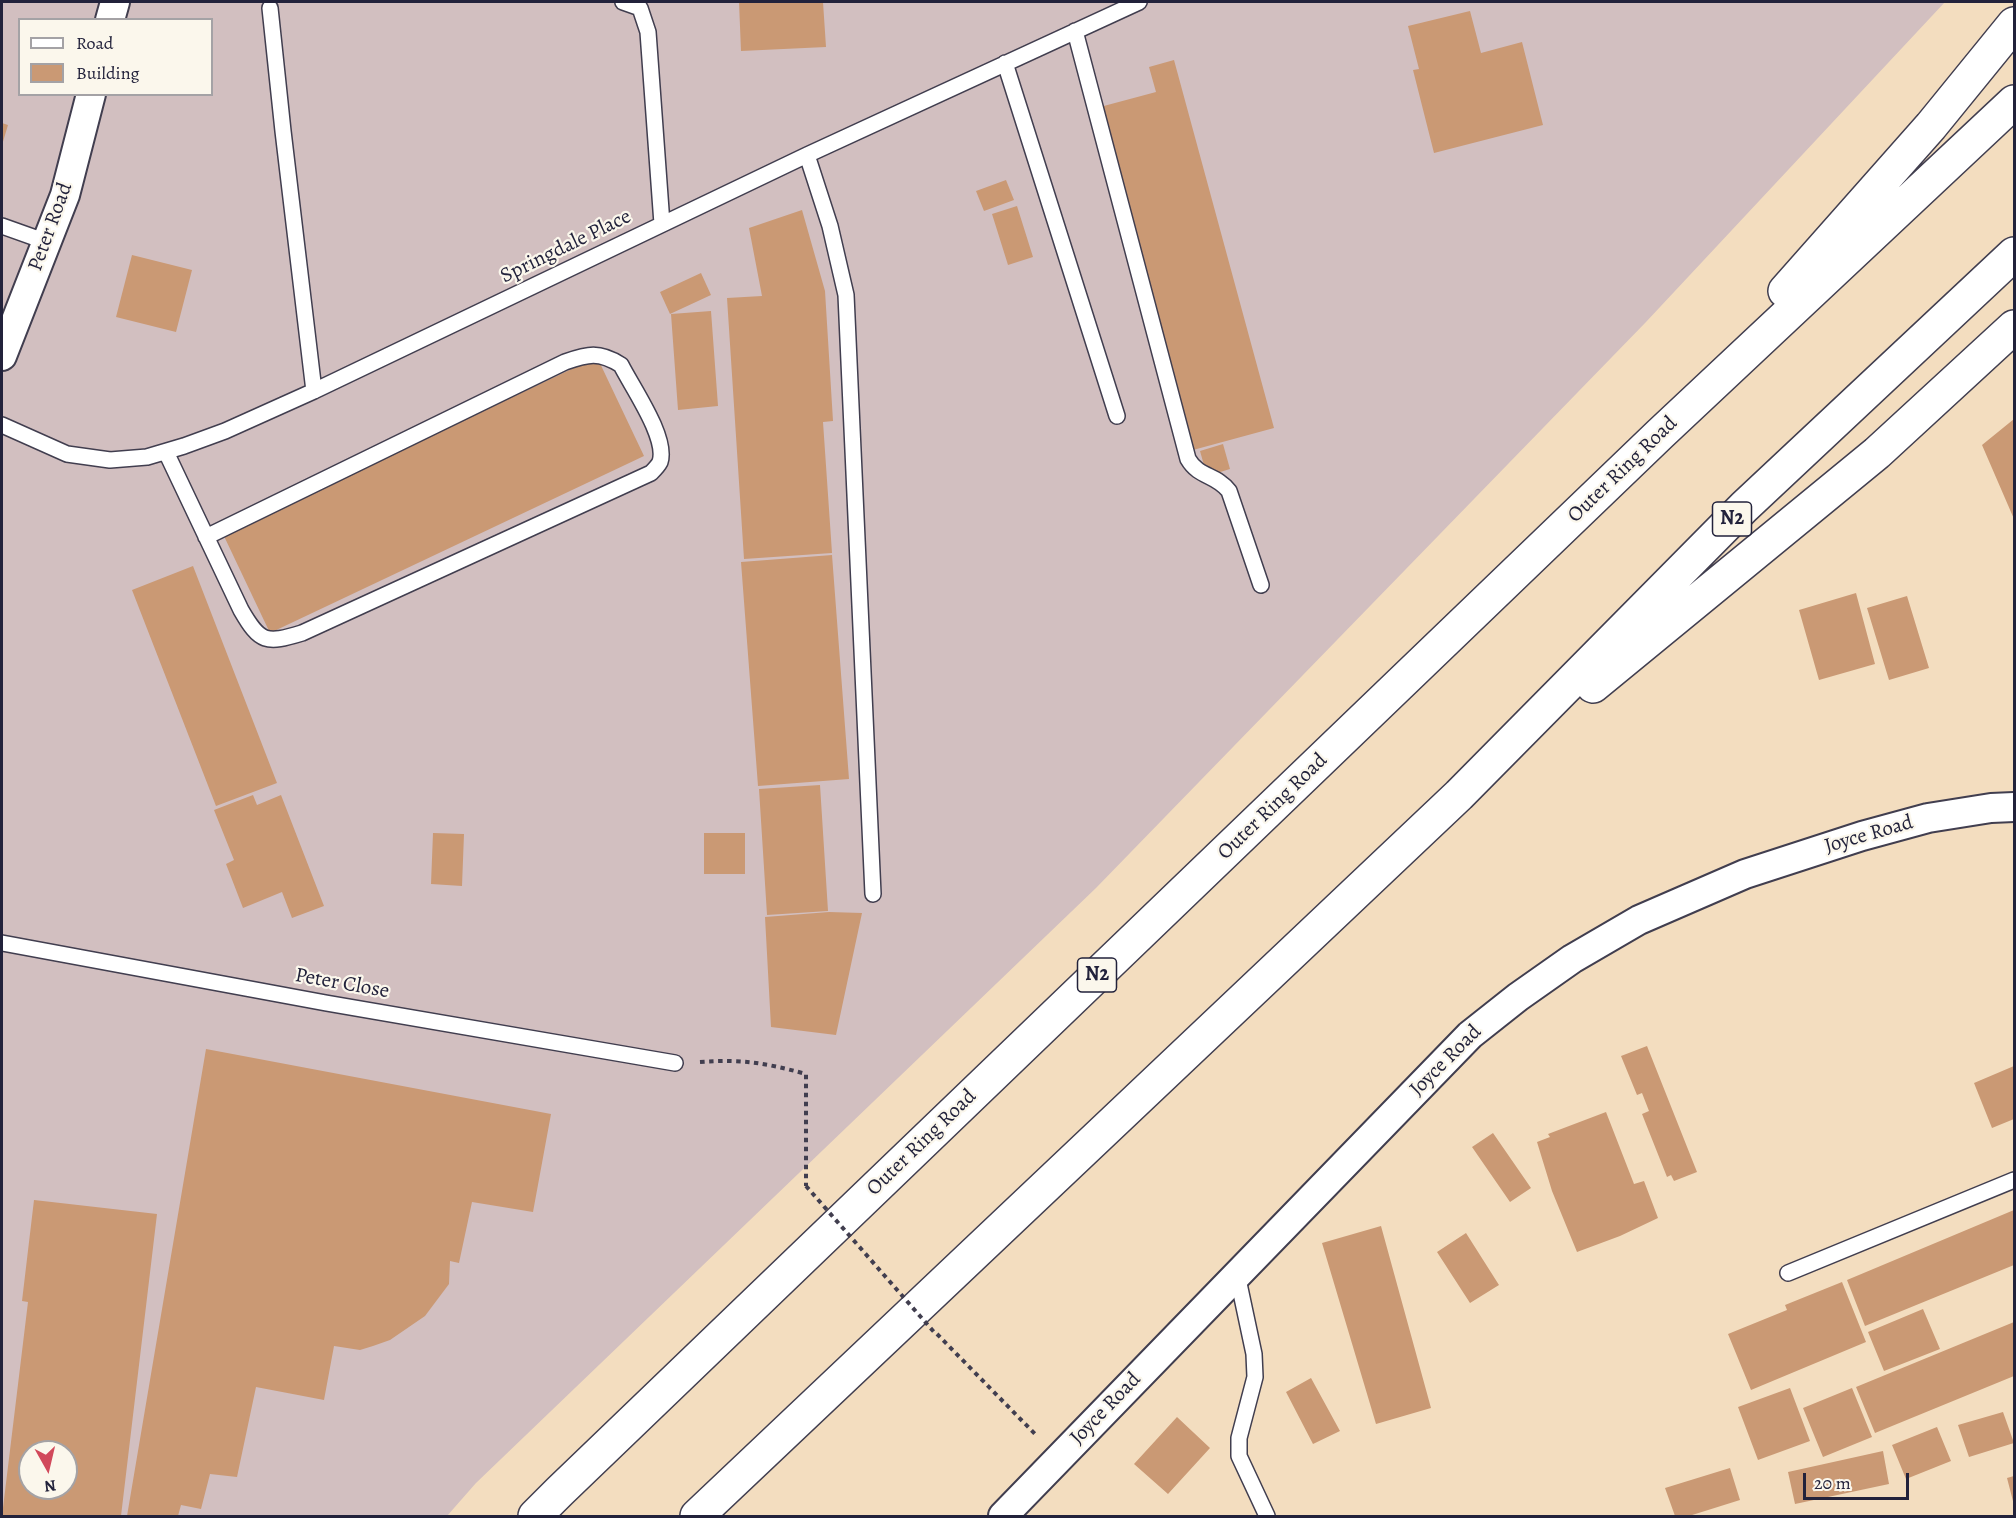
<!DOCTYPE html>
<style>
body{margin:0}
#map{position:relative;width:2016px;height:1518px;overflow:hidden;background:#f3ddbf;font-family:Alegreya,serif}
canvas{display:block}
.frame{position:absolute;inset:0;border:3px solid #22223b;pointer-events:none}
.legend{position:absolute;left:18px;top:18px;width:195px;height:78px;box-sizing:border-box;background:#fbf7ec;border:2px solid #a4a2a5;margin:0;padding:8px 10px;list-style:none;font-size:18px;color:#22223b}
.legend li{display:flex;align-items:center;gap:12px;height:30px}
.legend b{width:30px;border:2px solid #a4a2a5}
.north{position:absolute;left:18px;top:1440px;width:60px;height:60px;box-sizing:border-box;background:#fbf7ec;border:2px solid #a4a2a5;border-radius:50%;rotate:172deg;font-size:16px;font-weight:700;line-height:24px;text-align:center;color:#22223b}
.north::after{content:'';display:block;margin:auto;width:21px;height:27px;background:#d1495b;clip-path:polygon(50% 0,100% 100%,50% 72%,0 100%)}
.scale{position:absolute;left:1803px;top:1473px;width:106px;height:27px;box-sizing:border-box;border:3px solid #22223b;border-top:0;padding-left:8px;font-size:18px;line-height:21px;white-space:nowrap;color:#22223b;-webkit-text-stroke:4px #fbf7ec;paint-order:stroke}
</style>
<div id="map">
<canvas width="2016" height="1518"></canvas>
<div class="frame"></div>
<ul class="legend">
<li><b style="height:8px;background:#fff"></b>Road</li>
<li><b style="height:16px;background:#ca9974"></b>Building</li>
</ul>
<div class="north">N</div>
<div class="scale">20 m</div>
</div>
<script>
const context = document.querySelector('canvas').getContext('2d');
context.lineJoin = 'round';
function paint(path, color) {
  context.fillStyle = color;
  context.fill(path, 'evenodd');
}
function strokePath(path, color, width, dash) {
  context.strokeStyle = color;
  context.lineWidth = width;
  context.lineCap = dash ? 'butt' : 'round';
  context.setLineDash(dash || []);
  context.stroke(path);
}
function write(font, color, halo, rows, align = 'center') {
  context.font = font + ' Alegreya,serif';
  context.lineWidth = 4.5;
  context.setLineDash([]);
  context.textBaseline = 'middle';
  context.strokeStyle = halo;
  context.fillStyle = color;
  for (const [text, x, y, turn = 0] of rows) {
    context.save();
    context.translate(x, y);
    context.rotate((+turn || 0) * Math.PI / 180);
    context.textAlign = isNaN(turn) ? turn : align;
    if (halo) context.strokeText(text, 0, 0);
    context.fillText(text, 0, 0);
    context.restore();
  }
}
paint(new Path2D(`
 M 2,2 L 1945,2 L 1646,322 L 1096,888 L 476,1483 L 447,1516 L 2,1516 ZM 20,20 L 212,20 L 212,94 L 20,94 ZM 30,1452 L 66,1452 L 66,1488 L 30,1488 Z`), '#d2bfc0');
paint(new Path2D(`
 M 739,2 L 823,2 L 826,47 L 741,51 Z
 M 1470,11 L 1481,53 L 1522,42 L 1543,125 L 1434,153 L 1413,70 L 1419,69 L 1408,26 Z
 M 1174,60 L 1274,428 L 1193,450 L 1100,107 L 1156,92 L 1149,67 Z
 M 2,123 L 8,125 L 2,145 Z
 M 1006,180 L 1014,200 L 984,211 L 976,191 Z
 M 1017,206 L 1033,257 L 1008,265 L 992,214 Z
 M 802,210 L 825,291 L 833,421 L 823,422 L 832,553 L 744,559 L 727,298 L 762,296 L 749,228 Z
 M 132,255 L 192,270 L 176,332 L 116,317 Z
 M 701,273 L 711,295 L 670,314 L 660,292 Z
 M 711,311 L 718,406 L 678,410 L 671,314 Z
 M 597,357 L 644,456 L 270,633 L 223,534 Z
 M 2014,419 L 2014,519 L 1982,445 Z
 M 1223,444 L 1230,469 L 1207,476 L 1200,451 Z
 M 832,555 L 849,779 L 758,786 L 741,562 Z
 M 193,566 L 277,783 L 216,806 L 132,590 Z
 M 1856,593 L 1875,664 L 1819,680 L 1799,610 Z
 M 1907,596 L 1929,668 L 1889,680 L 1867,608 Z
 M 820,785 L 828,911 L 767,915 L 759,789 Z
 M 253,795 L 257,805 L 281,795 L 324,906 L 292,918 L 282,892 L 243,908 L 226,864 L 234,860 L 214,810 Z
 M 433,833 L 464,834 L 462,886 L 431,884 Z
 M 704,833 L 745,833 L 745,874 L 704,874 Z
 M 829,912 L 862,913 L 836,1035 L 771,1027 L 765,917 Z
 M 1647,1046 L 1697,1172 L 1674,1181 L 1671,1175 L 1667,1177 L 1642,1114 L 1649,1111 L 1642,1093 L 1637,1095 L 1621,1056 Z
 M 206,1049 L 551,1114 L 533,1212 L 472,1202 L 459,1263 L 450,1261 L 449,1284 L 425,1316 L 390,1340 L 373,1346 L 360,1350 L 334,1346 L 324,1400 L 256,1387 L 237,1477 L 210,1474 L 201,1509 L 181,1505 L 178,1516 L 127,1516 Z
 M 2014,1066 L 2014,1119 L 1992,1128 L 1974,1083 Z
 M 1606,1112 L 1634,1184 L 1644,1181 L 1658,1218 L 1620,1236 L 1577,1252 L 1552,1191 L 1537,1142 L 1550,1137 L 1548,1134 Z
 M 1493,1133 L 1531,1188 L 1510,1202 L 1472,1147 Z
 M 34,1200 L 157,1214 L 121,1516 L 2,1516 L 28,1302 L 22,1301 ZM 30,1452 L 66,1452 L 66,1488 L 30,1488 Z
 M 2014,1210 L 2014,1265 L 1865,1326 L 1847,1280 Z
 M 1381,1226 L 1431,1408 L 1376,1424 L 1322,1243 Z
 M 1466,1233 L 1499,1285 L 1470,1303 L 1437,1252 Z
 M 1842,1282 L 1866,1342 L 1751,1390 L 1728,1334 L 1787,1310 L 1785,1305 Z
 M 1923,1309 L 1940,1349 L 1884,1371 L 1868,1332 Z
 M 2014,1322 L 2014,1376 L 1875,1433 L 1856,1387 Z
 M 1311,1378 L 1340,1431 L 1313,1444 L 1286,1392 Z
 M 1790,1388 L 1810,1441 L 1758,1460 L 1738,1407 Z
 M 1852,1388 L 1872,1437 L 1823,1457 L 1803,1408 Z
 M 2003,1412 L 2014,1443 L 1969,1457 L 1958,1425 Z
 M 1177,1417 L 1210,1448 L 1168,1494 L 1134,1464 Z
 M 1937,1427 L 1951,1461 L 1906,1479 L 1892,1445 Z
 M 1883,1451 L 1889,1484 L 1795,1504 L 1788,1472 Z
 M 1730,1468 L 1740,1500 L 1689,1516 L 1675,1516 L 1665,1488 Z
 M 2014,1476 L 2014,1505 L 2007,1478 Z`), '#ca9974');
const service = new Path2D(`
 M 623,2 L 640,8 L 648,32 L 662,224
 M 270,8 L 283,131 L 314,391
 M 1075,31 L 1188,459 C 1199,478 1216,474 1229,491 L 1261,585
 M 1005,63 L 1117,416
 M 807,155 L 830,226 L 846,295 L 873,894
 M 2,226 L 47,242
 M 2,425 L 67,454 L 110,460 L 147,457 L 184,446 L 225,431 L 314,391 L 807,155 L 1139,2
 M 166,452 L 241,610 C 260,643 266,644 302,633 L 651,473 C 654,470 658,466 660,462 C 668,438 632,387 621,365 C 599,351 588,354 565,362 L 206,537
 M 2,943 L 326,1003 L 675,1063
 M 1788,1273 L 2014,1180
 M 1237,1274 L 1254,1354 L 1255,1377 L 1239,1438 L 1239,1456 L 1267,1516`);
const minor = new Path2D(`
 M 110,20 L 115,2
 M 2,356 L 65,195 L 91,94
 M 1003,1516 L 1470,1035 L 1518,997 L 1572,959 L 1639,920 L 1745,874 L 1862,836 L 1928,818 L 1991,808 L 2014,807`);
const motorway = new Path2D(`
 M 1785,291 L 1931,126 L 2014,24
 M 1593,686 L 1877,453 L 2014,327
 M 535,1516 L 560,1491 L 1660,434 L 2014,102
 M 697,1516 L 1459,795 L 1744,507 L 2014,254`);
strokePath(service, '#413e4f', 18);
strokePath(minor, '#413e4f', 32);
strokePath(motorway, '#413e4f', 36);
strokePath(new Path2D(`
 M 700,1062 C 742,1059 766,1063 806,1074 L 806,1186
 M 937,1334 L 1037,1436`), '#413e4f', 4, [4.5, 4.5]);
strokePath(service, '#fff', 15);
strokePath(minor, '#fff', 28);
strokePath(motorway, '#fff', 33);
strokePath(new Path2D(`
 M 806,1186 L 934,1332`), '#413e4f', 4, [4.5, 4.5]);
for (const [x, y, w] of [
 [1732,519,39],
 [1097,975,39]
]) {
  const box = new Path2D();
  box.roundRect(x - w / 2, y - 17, w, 34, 4.5);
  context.fillStyle = '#fbf7ec';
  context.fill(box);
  strokePath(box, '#22223b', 1.5);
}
write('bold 20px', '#22223b', null, [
 ["N2",1732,519],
 ["N2",1097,975]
]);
write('21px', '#22223b', '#fbf7ec', [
 ["Peter Road",51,227,-70],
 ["Springdale Place",566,247,-26],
 ["Outer Ring Road",1623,470,-44],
 ["Outer Ring Road",1273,807,-44],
 ["Joyce Road",1869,835,-16],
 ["Peter Close",342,984,10],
 ["Joyce Road",1446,1061,-45],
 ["Outer Ring Road",922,1143,-44],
 ["Joyce Road",1106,1409,-46]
]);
</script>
